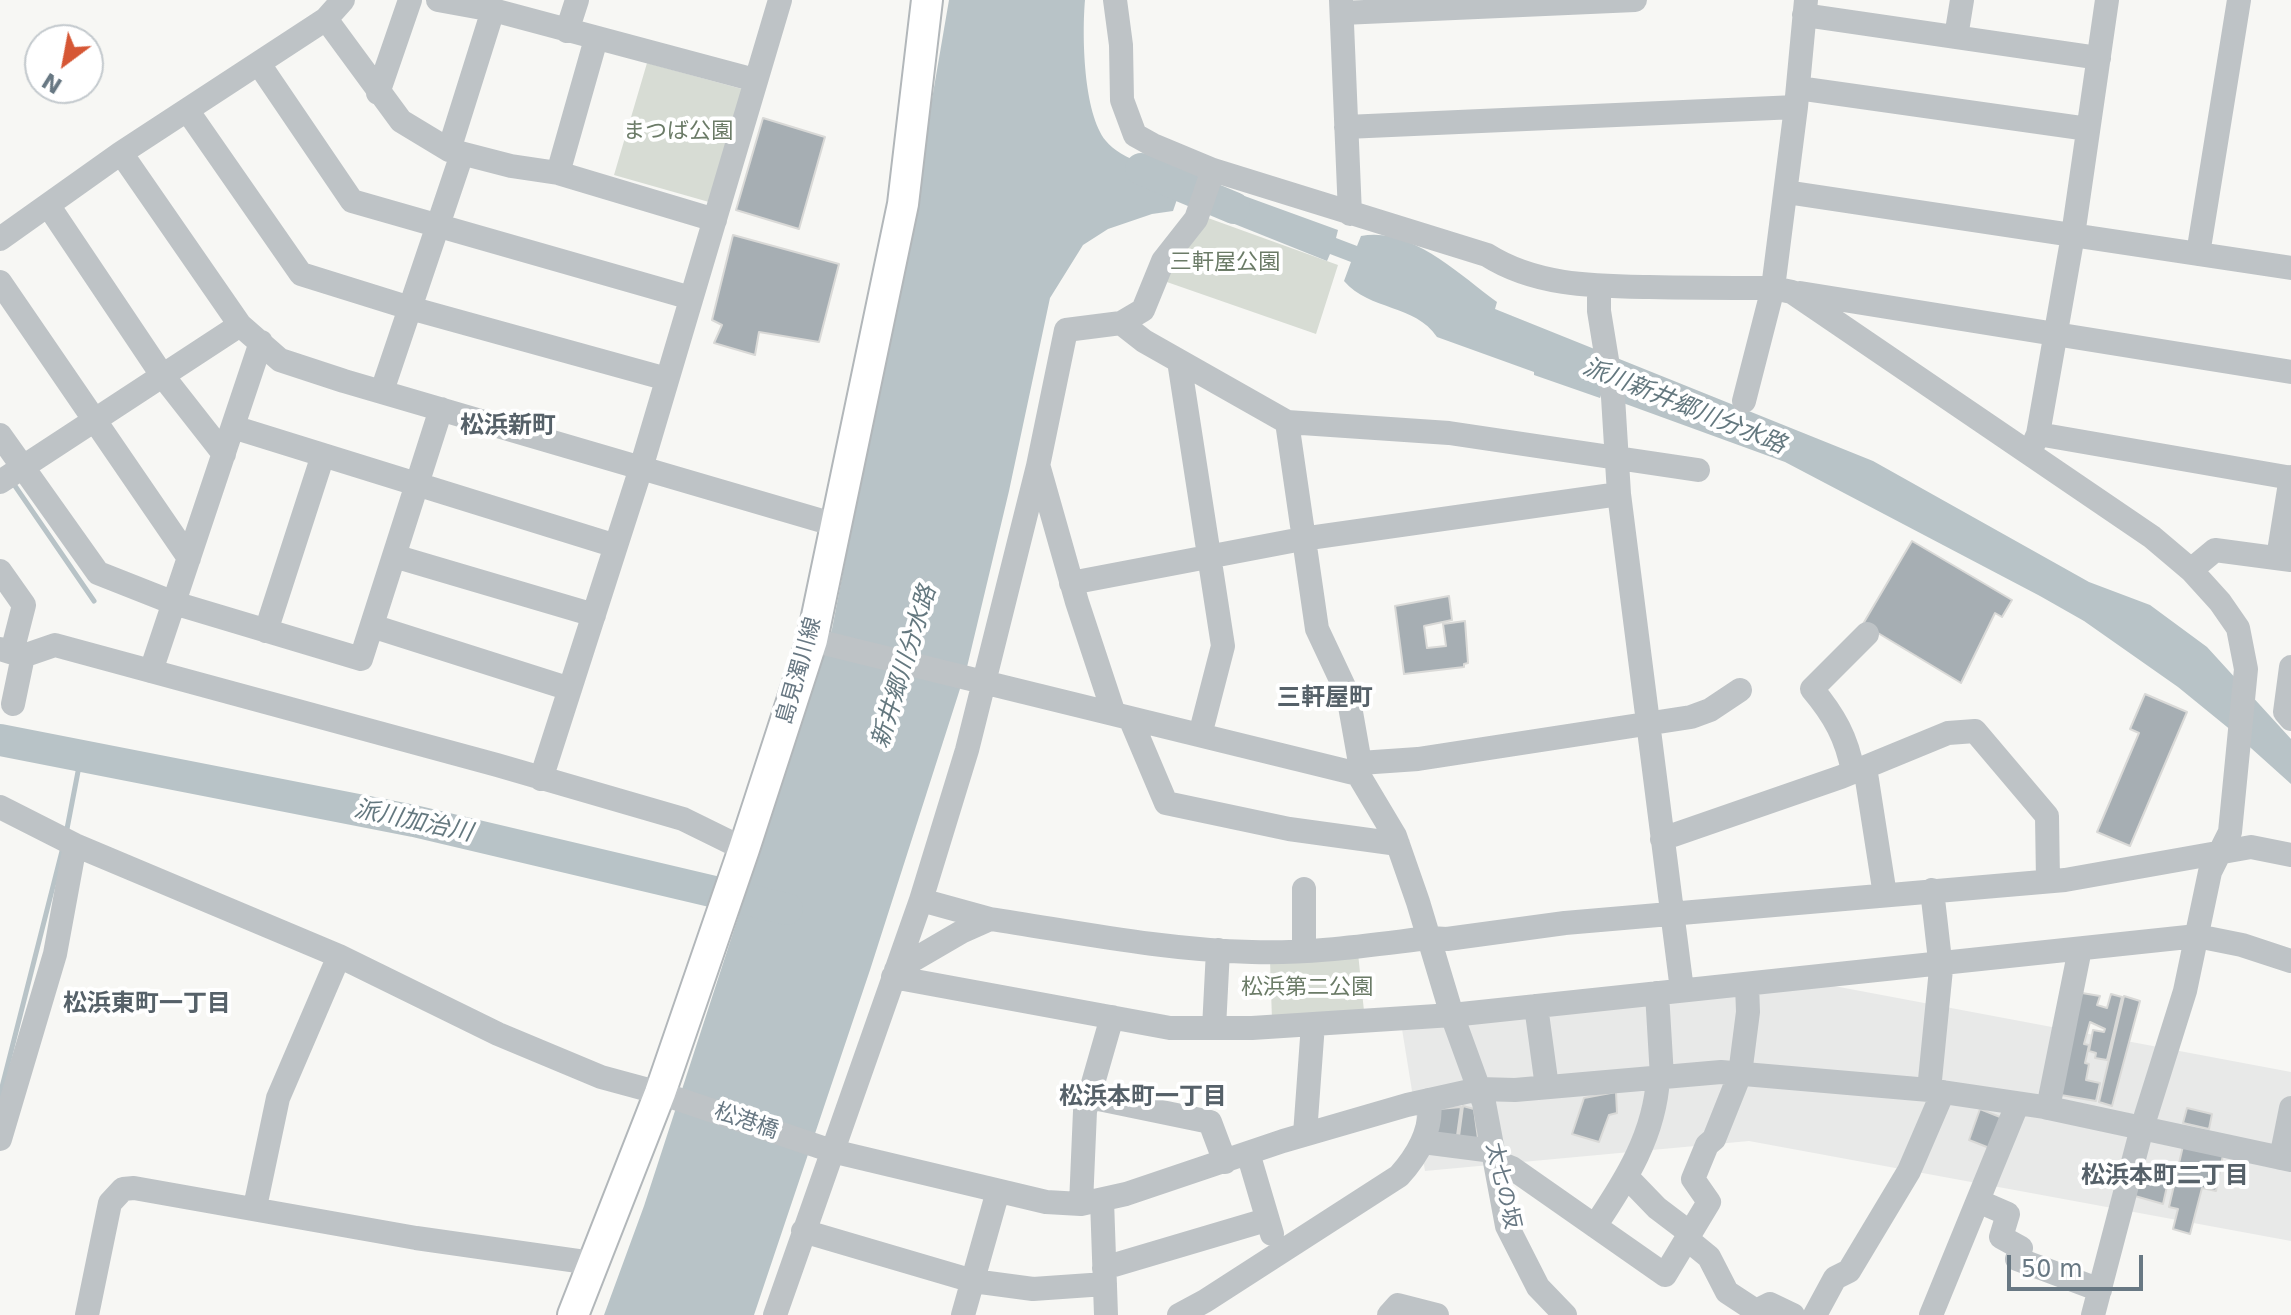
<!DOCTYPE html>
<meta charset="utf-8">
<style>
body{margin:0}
#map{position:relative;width:2291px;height:1315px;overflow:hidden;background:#f7f7f4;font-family:"DejaVu Sans",sans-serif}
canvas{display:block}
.north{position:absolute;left:24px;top:24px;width:80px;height:80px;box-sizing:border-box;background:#fff;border:2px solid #c3c9cd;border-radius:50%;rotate:212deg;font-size:22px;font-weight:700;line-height:32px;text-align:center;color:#687883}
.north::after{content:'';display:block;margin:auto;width:28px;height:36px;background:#d65735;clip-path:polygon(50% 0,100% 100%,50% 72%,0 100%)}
.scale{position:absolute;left:2007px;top:1255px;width:136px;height:36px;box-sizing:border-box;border:4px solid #687883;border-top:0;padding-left:10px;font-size:24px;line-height:28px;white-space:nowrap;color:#687883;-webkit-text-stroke:6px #fff;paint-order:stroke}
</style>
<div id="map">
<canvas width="2291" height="1315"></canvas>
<div class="north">N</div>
<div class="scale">50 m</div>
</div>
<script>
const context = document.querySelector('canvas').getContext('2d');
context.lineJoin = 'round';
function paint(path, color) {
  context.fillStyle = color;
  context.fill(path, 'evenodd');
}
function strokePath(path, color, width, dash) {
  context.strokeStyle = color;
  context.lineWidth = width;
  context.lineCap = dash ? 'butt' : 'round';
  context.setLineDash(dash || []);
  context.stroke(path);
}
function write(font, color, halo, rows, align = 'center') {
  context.font = font + ' "DejaVu Sans","Noto Sans JP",sans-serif';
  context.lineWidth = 8;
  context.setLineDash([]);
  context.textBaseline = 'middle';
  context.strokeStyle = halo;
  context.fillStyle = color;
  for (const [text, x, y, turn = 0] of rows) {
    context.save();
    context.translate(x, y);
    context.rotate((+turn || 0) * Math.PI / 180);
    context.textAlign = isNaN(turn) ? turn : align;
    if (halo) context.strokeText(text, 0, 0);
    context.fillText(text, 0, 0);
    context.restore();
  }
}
paint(new Path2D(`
 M 1818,983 L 2291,1072 L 2291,1241 L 1749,1141 L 1425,1171 L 1401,1023 Z`), '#e8e9e8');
paint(new Path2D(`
 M 647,63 L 742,89 L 709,202 L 614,175 Z
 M 1208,218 L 1338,265 L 1316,334 L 1164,281 Z
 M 1358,953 L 1364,1011 L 1272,1020 L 1270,960 Z`), '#d7dcd4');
paint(new Path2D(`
 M 949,0 L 1085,0 C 1082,34 1083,113 1106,141 C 1120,159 1162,171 1184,179 L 1173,211 L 1152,214 L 1108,229 L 1083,245 L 1050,298 L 1009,491 L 967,667 L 870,970 L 754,1315 L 604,1315 L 644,1206 L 832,629 L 909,233 Z
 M 1217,186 L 1338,230 L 1336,238 L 1357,246 L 1361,236 C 1412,227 1458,274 1497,302 L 1495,309 L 1873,461 L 2089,582 L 2150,605 L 2207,647 L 2291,739 L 2291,784 L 2232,731 L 2178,687 L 2084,621 L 2040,596 L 1785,462 L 1601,395 L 1600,398 L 1534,375 L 1534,372 L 1437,337 C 1415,304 1370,311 1344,281 L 1351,262 L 1330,254 L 1327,261 L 1207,213 Z`), '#b8c3c7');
strokePath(new Path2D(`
 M 13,483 L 94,601
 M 66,834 L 81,756
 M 0,1095 L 63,847`), '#b8c3c7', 5);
strokePath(new Path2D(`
 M 1141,169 L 1234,208
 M 0,740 L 414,821 L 787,909`), '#b8c3c7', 32);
const building = new Path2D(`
 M 763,118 L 825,137 L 799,229 L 736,210 Z
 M 733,235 L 839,264 L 819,342 L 759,332 L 755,355 L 714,343 L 722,325 L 712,320 Z
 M 1912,541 L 2012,600 L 2002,617 L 1995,613 L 1961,683 L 1863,624 Z
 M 1449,596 L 1452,620 L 1424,626 L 1427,648 L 1446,646 L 1443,624 L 1465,621 L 1468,663 L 1464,664 L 1464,667 L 1404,674 L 1395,606 Z
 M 2145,694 L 2187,712 L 2130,846 L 2097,832 L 2139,733 L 2130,729 Z
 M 2076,992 L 2100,996 L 2097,1005 L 2107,1008 L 2111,994 L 2122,997 L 2107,1060 L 2095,1058 L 2096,1053 L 2089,1051 L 2093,1030 L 2104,1032 L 2105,1029 L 2090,1022 L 2084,1044 L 2089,1045 L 2085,1063 L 2089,1064 L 2086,1080 L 2100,1083 L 2096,1101 L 2055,1094 Z
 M 2124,996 L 2140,1001 L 2112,1106 L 2099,1102 Z
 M 1616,1092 L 1617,1113 L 1609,1115 L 1599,1142 L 1572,1134 L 1584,1098 Z
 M 1463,1106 L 1474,1109 L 1479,1146 L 1458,1144 Z
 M 1461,1107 L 1456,1143 L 1432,1141 L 1439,1109 Z
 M 2187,1108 L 2212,1114 L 2209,1129 L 2183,1123 Z
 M 1980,1109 L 2005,1119 L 1992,1149 L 1969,1140 Z
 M 2183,1146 L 2223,1155 L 2216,1191 L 2202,1188 L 2190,1234 L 2173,1229 L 2178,1209 L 2169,1207 Z
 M 2139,1175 L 2168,1182 L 2163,1204 L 2135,1196 Z`);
paint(building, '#a6aeb3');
strokePath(building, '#d9d9d7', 2);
const major = new Path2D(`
 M 573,1315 L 660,1093 L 744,849 L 812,640 L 903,204 L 927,0`);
strokePath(major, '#b2b7ba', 34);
strokePath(new Path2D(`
 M 438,0 L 493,10 L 755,80
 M 1115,0 L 1121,45 L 1122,100 L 1135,135 L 1153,145 L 1213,170 L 1487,255 C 1536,286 1594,286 1649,287 C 1691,288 1732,288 1773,288 L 1792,292 L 2152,537 L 2191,570 L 2220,602 L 2238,628 L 2246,669 L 2230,832 L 2210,872 L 2185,991 L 2142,1128 L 2093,1315
 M 1341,0 L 1350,214
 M 1342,13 L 1635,0
 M 1804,15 L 2099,58
 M 326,19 L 401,121 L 449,150 L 511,166 L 558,173 L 715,220
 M 567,31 L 577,0
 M 1956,37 L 1962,0
 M 259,64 L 352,201 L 691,298
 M 1798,88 L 2088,129
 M 378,93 L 410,0
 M 187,110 L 301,274 L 410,308 L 667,379
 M 1346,127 L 1796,107
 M 449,150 L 493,10
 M 121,153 L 240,325 L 280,360 L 344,381 L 836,525
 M 558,173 L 596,39
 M 1786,192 L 2291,268
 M 48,205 L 162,375 L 224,454
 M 0,239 L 121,153 L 326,19 L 343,0
 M 2198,254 L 2239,0
 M 0,282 L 189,558
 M 1599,286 L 1599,311 L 1613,397 L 1619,494 L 1682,990
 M 1800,293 L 2291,372
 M 1121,323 L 1144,341 L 1287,422 L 1317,629 L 1348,695 L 1360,763 L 1358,774
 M 1179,361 L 1223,646 L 1200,735
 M 382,391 L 462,154
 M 1744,401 L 1773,288 L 1796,107 L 1806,0
 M 1287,422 L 1449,433 L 1698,470
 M 233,427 L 616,546
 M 2038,434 L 2291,478
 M 0,435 L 98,573 L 174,603 L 361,659 L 441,409
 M 2030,452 L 2038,434 L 2073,235 L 2107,0
 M 1039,468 L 1077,602 L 1114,714
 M 0,482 L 240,325
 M 394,556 L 594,615
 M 2278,558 L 2291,477
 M 2191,570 L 2215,550 L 2291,560
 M 0,571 L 24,605 L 12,652
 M 1071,583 L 1302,539 L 1619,494
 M 372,626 L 570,689
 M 266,631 L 323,455
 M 812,640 L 1358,774 L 1395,836 L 1418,902 L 1452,1015 L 1484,1103 L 1507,1226 L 1538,1287 L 1565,1315
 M 0,649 L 23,656 L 55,645 L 497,765 L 683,819 L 744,849
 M 2291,667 L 2285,712 L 2291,719
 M 151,671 L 261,342
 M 13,704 L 23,656
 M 1130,718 L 1166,803 L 1289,829 L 1398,844
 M 1360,763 L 1418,759 L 1691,717 L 1710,710 L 1740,690
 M 1865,767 L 1885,895
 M 1853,772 C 1847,738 1834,715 1812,689 L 1867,634
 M 541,779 L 641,468 L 780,0
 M 0,807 L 75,845 L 339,956 L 498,1034 L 601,1077 L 660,1093 L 832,1151 L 1046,1202 L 1081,1204 L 1126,1194 L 1283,1141 L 1407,1105 L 1479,1089 L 1515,1090 L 1721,1072 L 1929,1090 L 2044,1107 L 2291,1160
 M 1662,839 L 1841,777 L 1948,733 L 1975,731 L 2047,816 L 2048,881
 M 1304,889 L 1304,951
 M 921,900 L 990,919
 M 896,970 L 963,931 L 990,919 C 1077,932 1164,950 1252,952 C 1311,954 1370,945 1429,938 L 1447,939 L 1565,923 L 2065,880 L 2251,847 L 2291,855
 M 893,977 L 1170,1028 L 1252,1028 L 1452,1015 L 2197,936 L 2242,945 L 2291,961
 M 1657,993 L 1662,1077
 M 1536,1006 L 1547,1087
 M 1214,1028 L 1218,950
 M 1929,1090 L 1941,969 L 1932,890
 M 1089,1097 L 1210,1122 L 1225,1162
 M 2048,1108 L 2080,949
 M 1305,1134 L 1313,1024
 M 0,1139 L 55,954 L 75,845
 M 1423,1142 L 1493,1151
 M 1248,1153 L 1272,1234
 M 2281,1158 L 2291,1108
 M 1495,1161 L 1512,1168 L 1665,1275 L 1709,1202 L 1693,1179 L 1707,1145 L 1714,1139 L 1740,1074 L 1748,1012 L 1747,984
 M 1627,1177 L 1657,1208 L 1690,1233
 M 1102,1200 L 1106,1315
 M 1978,1201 L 2008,1214 L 2001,1237 L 2021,1248 L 2017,1259 L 2100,1290
 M 1081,1204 L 1085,1111 L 1112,1017
 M 255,1207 L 278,1098 L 339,956
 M 1595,1226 C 1626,1180 1655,1134 1658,1078
 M 803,1231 L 973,1281 L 1033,1289 L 1105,1284
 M 1687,1239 L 1709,1257 L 1727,1292 L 1756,1311 L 1770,1304 L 1793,1315
 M 1104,1268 L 1266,1220
 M 87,1315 L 110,1203 L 123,1189 L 134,1188 L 416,1238 L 592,1263
 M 775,1315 L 921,900 L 967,750 L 1038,466 L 1066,330 L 1121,323 L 1143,310 L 1163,261 L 1196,219 L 1213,170
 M 963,1315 L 998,1191
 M 1179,1315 L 1205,1301 L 1399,1176 C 1418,1155 1433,1130 1429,1100
 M 1389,1315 L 1398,1305 L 1437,1315
 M 1815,1315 L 1835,1278 L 1849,1271 L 1909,1171 L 1943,1092
 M 1931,1315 L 2017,1105`), '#bec3c6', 24);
strokePath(major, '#fff', 30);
write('22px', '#6b7b67', '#fff', [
 ["まつば公園",678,132],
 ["三軒屋公園",1225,263],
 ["松浜第二公園",1307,988]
]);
write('22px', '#687883', '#fff', [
 ["島見濁川線",800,671,-74],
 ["松港橋",746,1122,19],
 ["太七の坂",1502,1186,77]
]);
write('italic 24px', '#64787f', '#fff', [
 ["派川新井郷川分水路",1684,407,22],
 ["新井郷川分水路",905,667,-73],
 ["派川加治川",413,822,12]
]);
write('bold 24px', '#566169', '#fff', [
 ["松浜新町",508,427],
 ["三軒屋町",1325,699],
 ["松浜東町一丁目",147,1005],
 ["松浜本町一丁目",1143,1098],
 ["松浜本町二丁目",2165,1177]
]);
</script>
